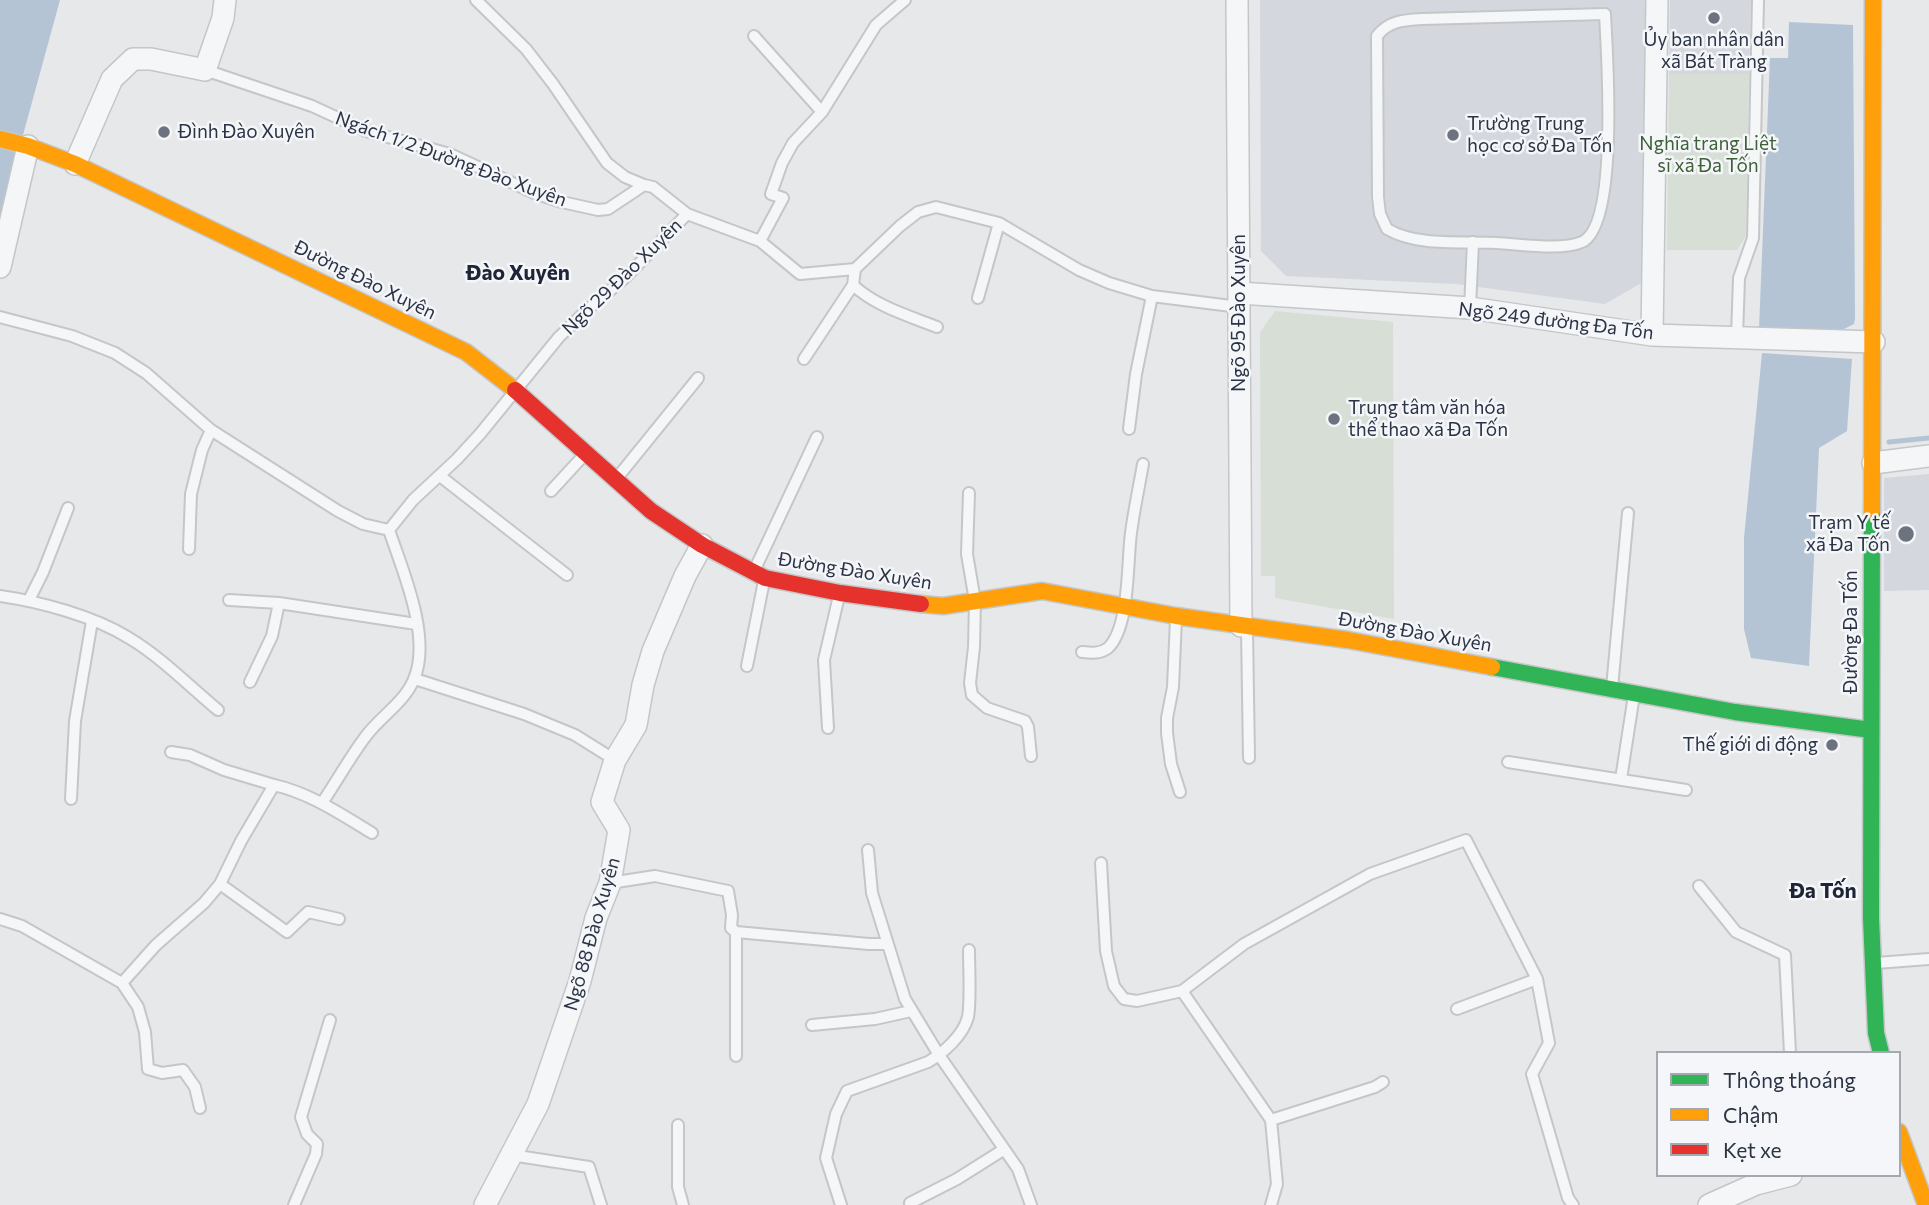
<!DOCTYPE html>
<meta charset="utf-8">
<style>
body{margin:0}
#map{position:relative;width:1929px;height:1205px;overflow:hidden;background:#e6e8ea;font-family:Commissioner,sans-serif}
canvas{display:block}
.legend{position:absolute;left:1656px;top:1051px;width:245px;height:126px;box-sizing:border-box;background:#f4f6f9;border:2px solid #a4a8b1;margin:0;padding:9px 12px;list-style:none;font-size:21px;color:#2b3445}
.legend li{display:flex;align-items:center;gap:14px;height:35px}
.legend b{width:35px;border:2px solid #a4a8b1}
</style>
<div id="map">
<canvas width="1929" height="1205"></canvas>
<ul class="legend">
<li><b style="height:9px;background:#30b455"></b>Thông thoáng</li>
<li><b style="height:9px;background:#ff9f0a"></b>Chậm</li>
<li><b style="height:9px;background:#e5322d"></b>Kẹt xe</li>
</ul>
</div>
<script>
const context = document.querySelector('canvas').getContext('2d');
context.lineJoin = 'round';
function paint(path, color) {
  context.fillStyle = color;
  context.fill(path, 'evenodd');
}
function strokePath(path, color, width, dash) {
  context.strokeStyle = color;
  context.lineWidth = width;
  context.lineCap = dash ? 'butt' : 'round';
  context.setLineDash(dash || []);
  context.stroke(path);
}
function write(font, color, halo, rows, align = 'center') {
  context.font = font + ' Commissioner,sans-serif';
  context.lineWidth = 5;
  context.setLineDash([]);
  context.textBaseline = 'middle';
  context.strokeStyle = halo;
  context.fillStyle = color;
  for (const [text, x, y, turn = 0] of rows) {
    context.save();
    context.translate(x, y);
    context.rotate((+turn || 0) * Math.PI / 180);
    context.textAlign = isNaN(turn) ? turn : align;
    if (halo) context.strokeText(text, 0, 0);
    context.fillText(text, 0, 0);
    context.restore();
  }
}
paint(new Path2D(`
 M 1260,0 L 1647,0 L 1643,282 L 1605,304 L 1456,284 L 1286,276 L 1261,251 Z
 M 1670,0 L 1751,0 L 1749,74 L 1669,74 Z
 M 1929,474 L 1929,590 L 1884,591 L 1884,478 Z`), '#d4d7dd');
paint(new Path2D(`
 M 1669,74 L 1749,74 L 1746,236 L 1737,250 L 1667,250 Z
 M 1275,311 L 1393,322 L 1394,619 L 1275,598 L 1275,576 L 1261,576 L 1260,332 Z`), '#d6ded6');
paint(new Path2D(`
 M 0,0 L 60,0 L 0,219 Z
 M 1789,22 L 1853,25 L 1855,318 L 1854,324 L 1844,329 L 1759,329 L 1770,58 L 1788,58 Z
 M 1762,353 L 1852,359 L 1847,431 L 1819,448 L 1809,666 L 1751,658 L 1744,629 L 1744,538 Z`), '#b4c4d5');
strokePath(new Path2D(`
 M 1889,442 L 1929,438`), '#b4c4d5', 5);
const lane = new Path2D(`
 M 476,0 L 526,49 L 553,84 L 607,163 L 625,177 L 644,185
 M 1605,14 C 1607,53 1619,225 1582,242 C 1561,251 1520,244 1497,243 C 1462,241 1418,247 1387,229 L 1380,214 L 1378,197 L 1377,36 C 1388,21 1404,20 1422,19 Z
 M 754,36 L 822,112
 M 205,70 L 312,106 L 366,131 L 450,154 L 534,193 L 562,202 L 598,210 L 608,209 L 644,185 L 653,187 L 687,214 L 760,241 L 800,274 L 855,269 L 900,226 L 918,212 L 936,207 L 999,223 L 1079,270 L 1109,283 L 1152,296 L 1239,307
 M 760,241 L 783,198 L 771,194 L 782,163 L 793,143 L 822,112 L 876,25 L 905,0
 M 853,285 C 875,306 909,316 937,327
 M 978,298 L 999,223
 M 1470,308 L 1473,242
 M 0,317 L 72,336 L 115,353 L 146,373 L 211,430 L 338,511 L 363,524 L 389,530
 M 1737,337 L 1739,278 L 1753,238 L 1758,0
 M 804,359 L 853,285 L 855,269
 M 1129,429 L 1136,374 L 1152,296
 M 440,476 L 567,575
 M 617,478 L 698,378
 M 551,491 L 585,454
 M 969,493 L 967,554 L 975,601 L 974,647 L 970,683 L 972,695 L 987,708 L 1025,721 L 1028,727 L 1031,756
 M 189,549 L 191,494 L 202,450 L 211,430
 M 754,571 L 817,437
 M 0,596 C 41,602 94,616 129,638 C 161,657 189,686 218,710
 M 29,600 L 43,572 L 68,508
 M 229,600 L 279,603 L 416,624
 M 1176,619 L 1173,687 L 1167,718 L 1167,733 L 1171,764 L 1180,792
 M 1247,629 L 1249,758
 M 1082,652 C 1092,653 1100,654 1108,648 C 1130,627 1127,562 1131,533 C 1134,510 1139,487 1143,464
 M 747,666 L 764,581
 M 415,679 L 524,714 L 575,735 L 615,760
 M 250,682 L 272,636 L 279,603
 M 1612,688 L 1628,513
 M 828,728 L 824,660 L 839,596
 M 1508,762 L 1686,790
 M 1621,779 L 1634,695
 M 274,785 C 310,793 342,815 372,833
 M 71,799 L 75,721 L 92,621
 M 322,803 C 337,781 350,757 366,736 C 380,717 405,702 414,679 C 432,637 402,569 389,530 L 413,500 L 457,459 L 480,434 L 559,337 L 587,310 L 627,276 L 687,214
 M 868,850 L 872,893 L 905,999 L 939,1055 L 1018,1169 L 1031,1205
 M 1101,863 L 1106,951 L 1114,986 L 1124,999 L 1137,1001 L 1182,991 L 1244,944 L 1370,874 L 1466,840 L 1537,979 L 1549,1043 L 1532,1074 L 1568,1198 L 1573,1205
 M 610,883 L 655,876 L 728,891 L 732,915 L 731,928 L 736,932 L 869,944 L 887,944
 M 220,884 L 287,932 L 308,912 L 339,919
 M 1699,886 L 1736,932 L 1785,955 L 1790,1053
 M 0,919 L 22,926 L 122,983 L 138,1007 L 145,1032 L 148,1069 L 162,1073 L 183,1070 L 195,1087 L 200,1108
 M 736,932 L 736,1056
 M 1876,963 L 1929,959
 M 122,983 L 156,945 L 204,903 L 220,884 L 241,841 L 274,785 L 224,770 L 190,755 L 171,752
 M 1182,991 L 1271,1120 L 1277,1184 L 1271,1205
 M 1457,1009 L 1537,979
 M 812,1025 L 875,1019 L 911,1011
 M 1271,1120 L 1375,1087 L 1383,1082
 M 678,1125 L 678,1187 L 683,1205
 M 511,1155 L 589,1167 L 601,1205
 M 910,1203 L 957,1179 L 1003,1150
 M 294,1205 L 316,1154 L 317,1144 L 307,1134 L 301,1117 L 330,1020
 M 841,1205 L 826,1158 L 836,1114 L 847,1091 L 928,1062 C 943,1053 963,1036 968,1017 C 971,1001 969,969 969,950`);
const street = new Path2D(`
 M 1237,0 L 1241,626
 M 75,164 L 112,79 L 133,59 L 151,59 L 205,70 L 223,18 L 225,0
 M 0,267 L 28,146
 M 1239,293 L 1470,308 L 1652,335 L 1874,342
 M 1652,335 L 1657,0
 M 1873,463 L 1929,456
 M 485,1205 L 538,1104 L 580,981 L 596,918 L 610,883 L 619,830 L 602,802 L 615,760 L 636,725 L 643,685 L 653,651 L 685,576 L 702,545
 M 1709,1205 L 1756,1184 L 1791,1175`);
const fast = new Path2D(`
 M 1872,511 L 1871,918 L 1876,1033 L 1881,1053
 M 1492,667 L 1735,712 L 1871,730`);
const slow = new Path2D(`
 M 0,139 L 28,146 L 75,164 L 466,352 L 515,390
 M 1872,511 L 1873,0
 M 921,604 L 943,606 L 1042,591 L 1176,616 L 1348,640 L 1492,667
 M 1899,1132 L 1926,1205`);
const jam = new Path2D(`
 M 515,390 L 651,511 L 702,545 L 765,578 L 840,593 L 921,604`);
strokePath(lane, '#c4c6c8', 14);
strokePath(street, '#c4c6c8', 24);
strokePath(fast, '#c4c6c8', 19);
strokePath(slow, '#c4c6c8', 19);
strokePath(jam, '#c4c6c8', 19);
strokePath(lane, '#f5f6f7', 10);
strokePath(street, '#f5f6f7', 21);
strokePath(fast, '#30b455', 16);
strokePath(slow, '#ff9f0a', 16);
strokePath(jam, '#e5322d', 16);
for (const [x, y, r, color] of [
 [1714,18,7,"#6c737f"],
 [164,132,7,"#6c737f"],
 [1453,135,7,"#6c737f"],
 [1334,419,7,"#6c737f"],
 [1906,534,9,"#6c737f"],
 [1832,745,7,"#6c737f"]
]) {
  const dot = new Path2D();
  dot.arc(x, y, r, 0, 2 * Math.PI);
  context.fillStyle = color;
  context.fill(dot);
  strokePath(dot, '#f4f6f9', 2.5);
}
write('19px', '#2b3445', '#f4f6f9', [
 ["Ủy ban nhân dân",1714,40,"center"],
 ["xã Bát Tràng",1714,62,"center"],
 ["Trường Trung",1467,124],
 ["học cơ sở Đa Tốn",1467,146],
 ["Đình Đào Xuyên",178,132],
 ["Trung tâm văn hóa",1348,408],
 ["thể thao xã Đa Tốn",1348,430],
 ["Trạm Y tế",1890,523,"right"],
 ["xã Đa Tốn",1890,545,"right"],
 ["Thế giới di động",1818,745,"right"]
], 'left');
write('19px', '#3f6138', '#f4f6f9', [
 ["Nghĩa trang Liệt",1708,144],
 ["sĩ xã Đa Tốn",1708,166]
]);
write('19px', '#2b3445', '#f4f6f9', [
 ["Ngách 1/2 Đường Đào Xuyên",451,159,20],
 ["Ngõ 29 Đào Xuyên",622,277,-44],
 ["Đường Đào Xuyên",365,280,26],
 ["Ngõ 95 Đào Xuyên",1239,313,-90],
 ["Ngõ 249 đường Đa Tốn",1556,321,7],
 ["Đường Đào Xuyên",855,571,9],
 ["Đường Đào Xuyên",1415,632,10],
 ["Đường Đa Tốn",1851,632,-90],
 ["Ngõ 88 Đào Xuyên",592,934,-74]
]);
write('bold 21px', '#1d2536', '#f4f6f9', [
 ["Đào Xuyên",518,273],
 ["Đa Tốn",1823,891]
]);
</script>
